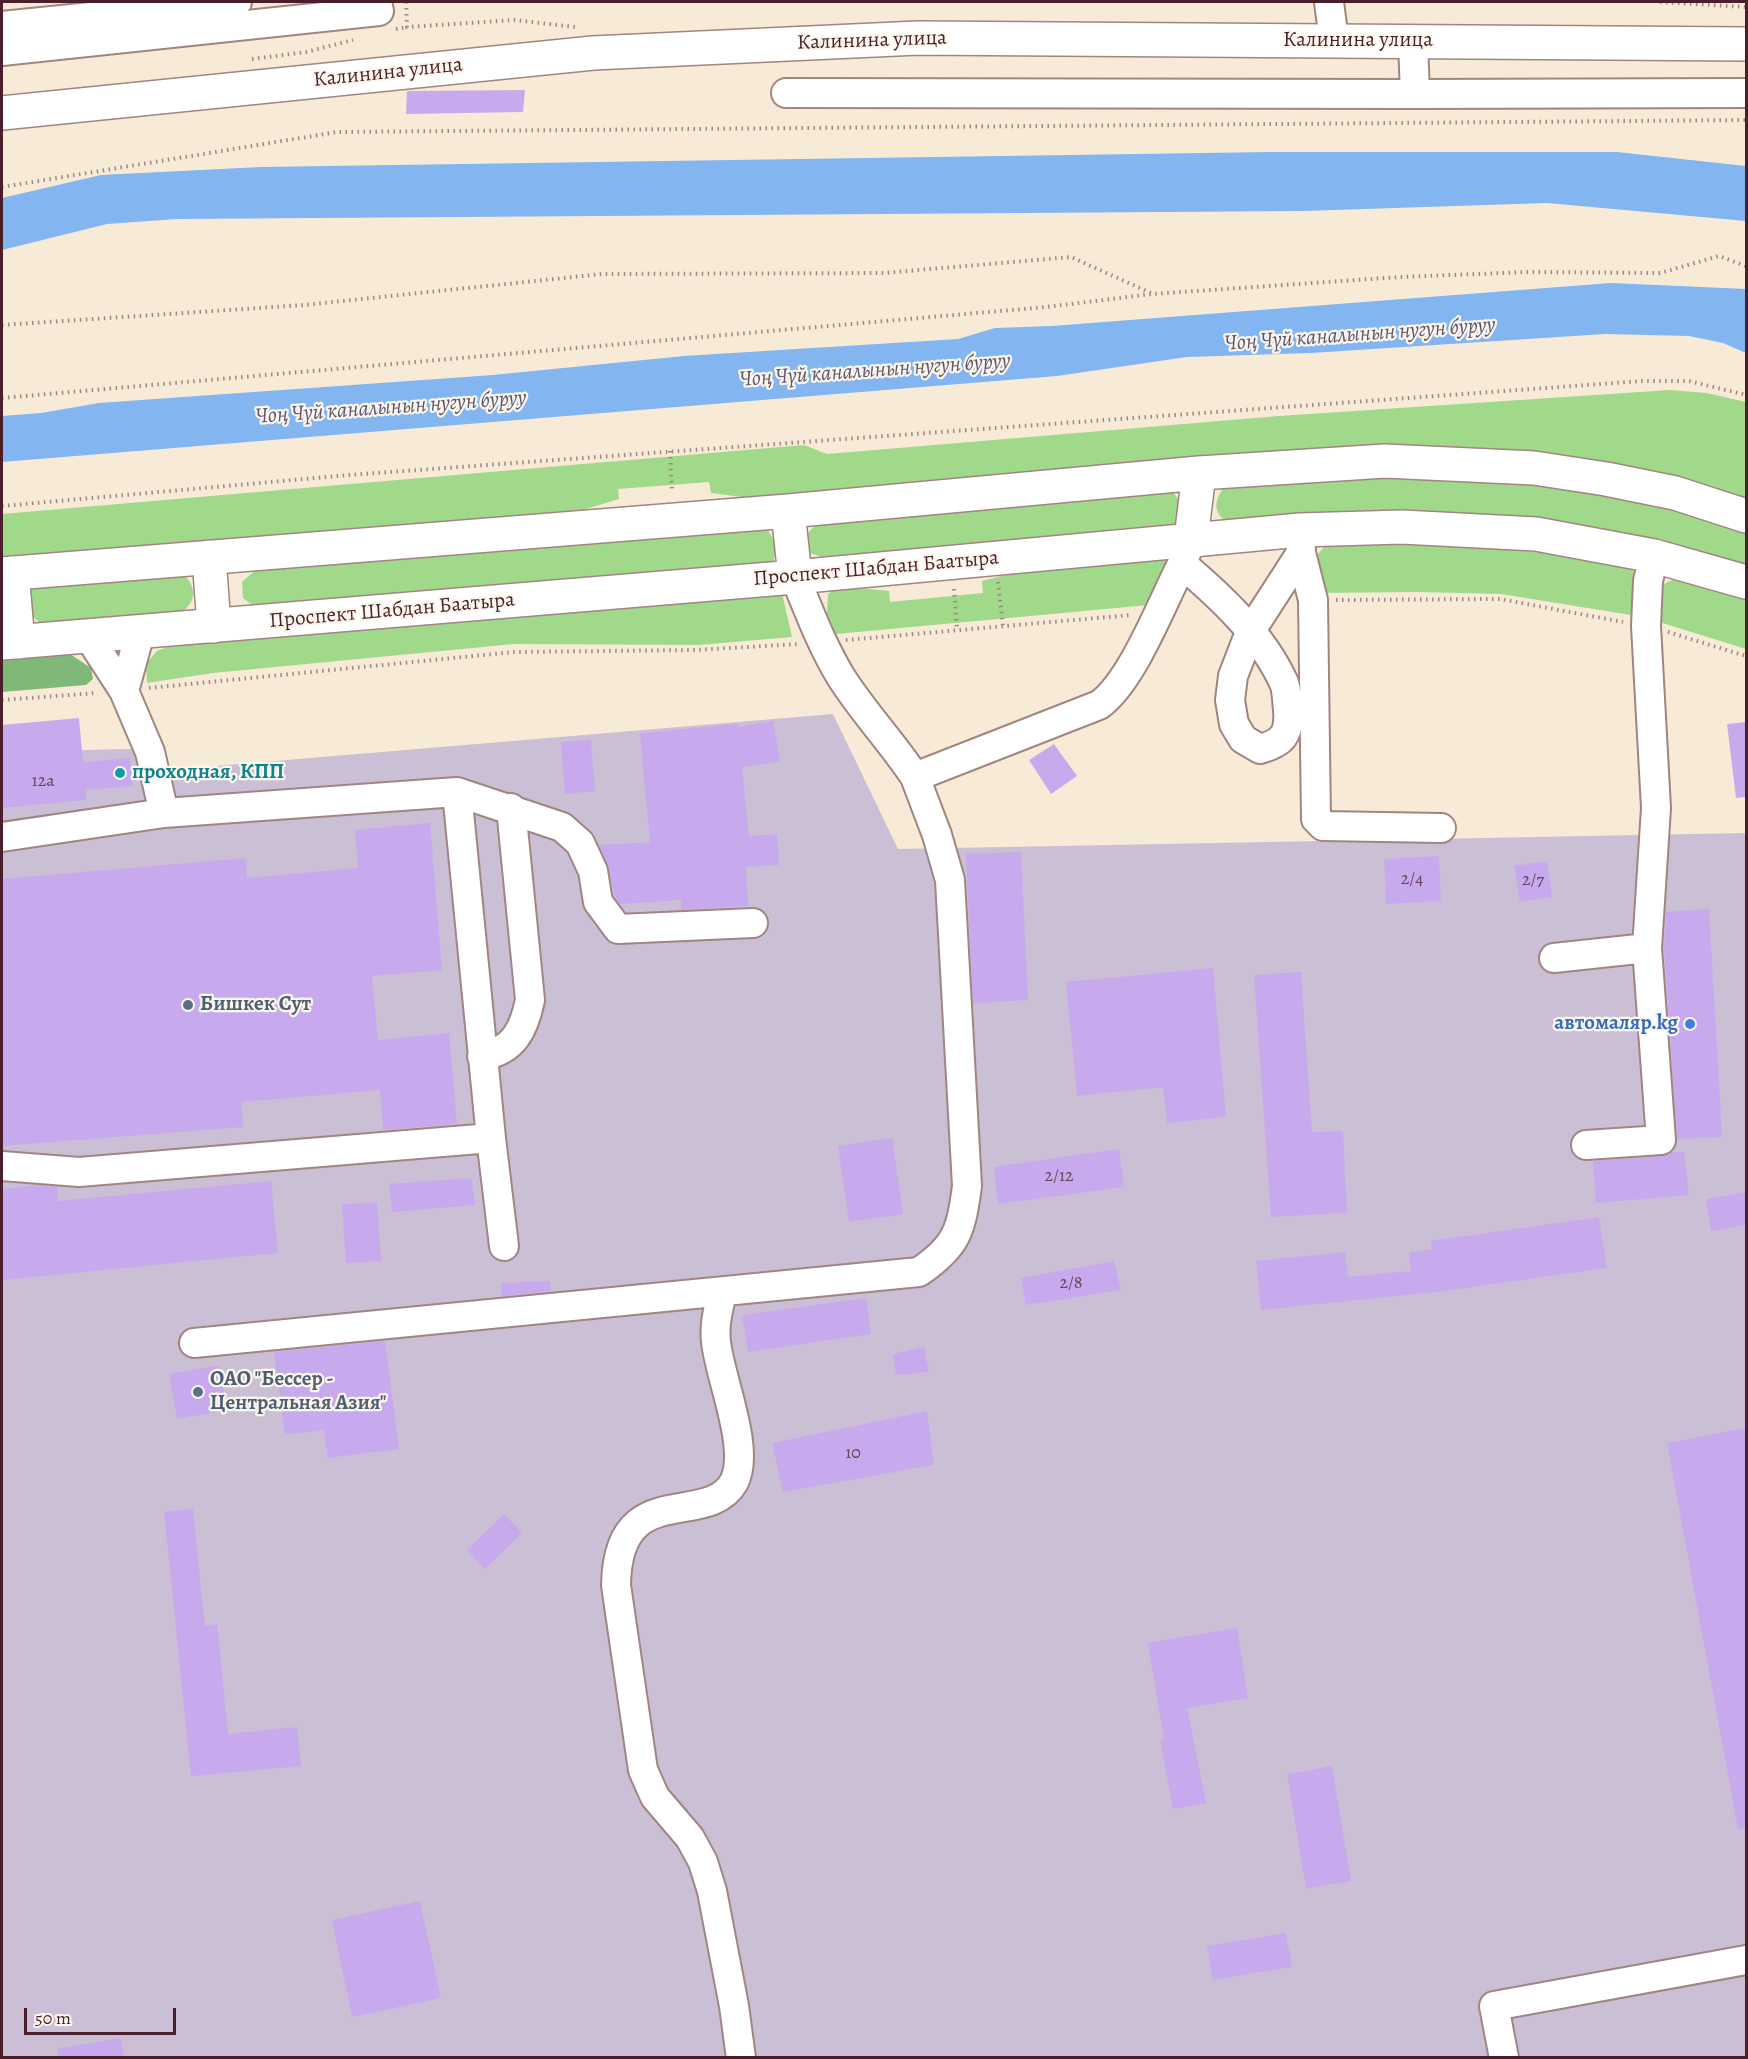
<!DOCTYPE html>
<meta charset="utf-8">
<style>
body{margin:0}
#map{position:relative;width:1748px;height:2059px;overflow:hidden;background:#f7ebd7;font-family:Alegreya,serif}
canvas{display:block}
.frame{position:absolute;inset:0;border:3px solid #4a1f2b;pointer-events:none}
.scale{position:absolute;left:24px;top:2008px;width:152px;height:27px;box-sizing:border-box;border:3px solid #4a1f2b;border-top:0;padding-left:8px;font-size:18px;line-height:21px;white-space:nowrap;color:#4a1f2b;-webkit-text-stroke:4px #fbf7ec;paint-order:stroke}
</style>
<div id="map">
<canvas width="1748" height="2059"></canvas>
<div class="frame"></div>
<div class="scale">50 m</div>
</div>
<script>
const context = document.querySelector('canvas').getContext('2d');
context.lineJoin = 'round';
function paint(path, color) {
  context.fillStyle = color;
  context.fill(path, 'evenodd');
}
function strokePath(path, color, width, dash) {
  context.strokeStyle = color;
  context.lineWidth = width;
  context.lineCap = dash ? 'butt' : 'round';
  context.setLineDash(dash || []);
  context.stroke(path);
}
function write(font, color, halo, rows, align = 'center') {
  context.font = font + ' Alegreya,serif';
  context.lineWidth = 4.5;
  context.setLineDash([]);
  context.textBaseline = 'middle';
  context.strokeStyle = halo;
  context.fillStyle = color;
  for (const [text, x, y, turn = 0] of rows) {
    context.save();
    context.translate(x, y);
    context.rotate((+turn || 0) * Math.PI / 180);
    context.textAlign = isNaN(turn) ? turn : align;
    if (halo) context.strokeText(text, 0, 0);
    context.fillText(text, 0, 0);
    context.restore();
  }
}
paint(new Path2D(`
 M 833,714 L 898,849 L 1746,833 L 1746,2057 L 2,2057 L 2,752 L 165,748 L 168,770 Z`), '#cbbfd5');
paint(new Path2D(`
 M 1670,390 L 1707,393 L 1746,402 L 1746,501 L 1370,446 L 1206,456 L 765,500 L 711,493 L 709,482 L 618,489 L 619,499 L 579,511 L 2,557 L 2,514 L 804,445 L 827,454 L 1279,416 Z
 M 1355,477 C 1495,478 1612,487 1746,530 L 1746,567 L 1231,520 L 1223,519 C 1212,508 1216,499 1224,487 Z
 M 1172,492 C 1184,502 1181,510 1177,523 L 1169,527 L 828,559 L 810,553 C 801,538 809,528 823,522 Z
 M 766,527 L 777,545 L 773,564 L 260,606 L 252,605 L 243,598 L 242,582 L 259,567 Z
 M 1394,541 C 1474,544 1549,552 1629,566 L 1635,573 L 1637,616 L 1501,594 L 1418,592 L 1317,593 L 1317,555 L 1326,545 Z
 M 1168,559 L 1149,605 L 836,634 L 827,613 L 828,594 L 839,586 L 889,591 L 890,602 L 983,593 L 982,581 L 1021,571 Z
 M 183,574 C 197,587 197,603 180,613 L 42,625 L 30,614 L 28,596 L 32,587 Z
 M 1677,579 L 1694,582 L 1746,599 L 1746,649 L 1656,621 C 1657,602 1653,583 1677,579 Z
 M 782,593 L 792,637 L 698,645 L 514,644 L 213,673 L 147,683 L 146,664 L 157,651 L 181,642 Z`), '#a1d98b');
paint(new Path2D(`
 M 67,652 L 91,668 L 93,679 L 86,685 L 2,692 L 2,656 Z`), '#80b977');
paint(new Path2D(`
 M 1271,152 L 1617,152 L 1746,166 L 1746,221 L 1547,203 L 1304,211 L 177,219 L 107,224 L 2,250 L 2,198 L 101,175 L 261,167 Z
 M 1611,283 L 1746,289 L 1746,353 L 1723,343 L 1689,336 L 1605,334 L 1311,353 L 1187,357 L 1057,376 L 2,462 L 2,416 L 41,413 L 99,403 L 493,375 L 684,356 L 958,339 L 995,328 L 1052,326 Z`), '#83b5f0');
paint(new Path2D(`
 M 525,90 L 523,112 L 406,114 L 407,91 Z
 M 79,718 L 83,762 L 130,758 L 133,786 L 86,790 L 86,800 L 2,808 L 2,725 Z
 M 773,721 L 780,761 L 742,767 L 749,836 L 777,834 L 779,865 L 746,867 L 748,906 L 681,910 L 681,900 L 620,904 L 614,895 L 609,868 L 599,845 L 650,842 L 640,733 L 738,724 L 738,727 Z
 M 1746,722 L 1746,797 L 1736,798 L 1727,724 Z
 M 591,740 L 595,791 L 565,794 L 561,742 Z
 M 1054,744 L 1077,776 L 1051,794 L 1029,760 Z
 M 430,823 L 442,970 L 372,976 L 378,1040 L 449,1033 L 457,1124 L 383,1130 L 380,1090 L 241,1102 L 243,1127 L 2,1146 L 2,879 L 246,858 L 247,878 L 358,868 L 355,830 Z
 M 1021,852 L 1028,1000 L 973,1003 L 966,854 Z
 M 1439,856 L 1441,901 L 1386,904 L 1384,859 Z
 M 1547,861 L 1552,897 L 1520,902 L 1514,866 Z
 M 1709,909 L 1722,1137 L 1677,1139 L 1664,948 L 1666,912 Z
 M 1213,968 L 1226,1117 L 1167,1123 L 1163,1087 L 1077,1096 L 1066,982 Z
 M 1301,972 L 1312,1132 L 1343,1131 L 1347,1213 L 1271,1217 L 1254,975 Z
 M 892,1138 L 903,1214 L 849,1222 L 838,1146 Z
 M 1119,1149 L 1124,1187 L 998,1204 L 994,1167 Z
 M 1671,1152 L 1684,1152 L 1689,1195 L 1596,1203 L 1593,1161 L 1662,1156 Z
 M 472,1178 L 475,1205 L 392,1212 L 389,1184 Z
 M 271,1181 L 278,1253 L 2,1280 L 2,1189 L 38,1185 L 57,1187 L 58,1201 Z
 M 1746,1192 L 1746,1225 L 1711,1231 L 1706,1199 Z
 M 377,1202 L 381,1261 L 346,1263 L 342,1204 Z
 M 1599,1217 L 1607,1268 L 1437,1292 L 1261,1310 L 1256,1261 L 1345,1252 L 1348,1277 L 1411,1271 L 1409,1253 L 1432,1249 L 1430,1241 Z
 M 1114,1261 L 1121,1290 L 1026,1305 L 1021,1278 Z
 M 550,1281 L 551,1291 L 502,1296 L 501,1283 Z
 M 866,1298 L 871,1334 L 748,1352 L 742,1315 Z
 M 385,1341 L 399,1449 L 328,1458 L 324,1430 L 285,1435 L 274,1352 Z
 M 924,1347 L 929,1372 L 896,1375 L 893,1354 Z
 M 219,1365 L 227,1410 L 177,1419 L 169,1374 Z
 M 927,1411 L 934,1465 L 783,1492 L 772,1443 Z
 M 1746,1428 L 1746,1829 L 1738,1829 L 1667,1443 Z
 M 193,1509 L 205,1626 L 217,1624 L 228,1734 L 297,1727 L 301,1766 L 191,1776 L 164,1512 Z
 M 504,1514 L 522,1533 L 485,1569 L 467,1550 Z
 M 1237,1628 L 1248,1698 L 1187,1708 L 1206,1803 L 1173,1809 L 1160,1740 L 1164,1739 L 1148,1643 Z
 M 1332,1766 L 1351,1881 L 1306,1889 L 1287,1774 Z
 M 420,1901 L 441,1998 L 352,2017 L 332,1920 Z
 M 1286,1933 L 1292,1967 L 1213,1980 L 1207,1946 Z
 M 121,2038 L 124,2058 L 58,2058 L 57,2049 Z`), '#c7aaed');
const minor = new Path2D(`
 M 1329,2 L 1334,41
 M 2,26 L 237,2
 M 1413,42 L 1415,94 L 1746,93
 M 2,51 L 379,11 L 377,2
 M 786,93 L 1415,94
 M 1188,548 L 1182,564 C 1220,596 1263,636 1284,683 C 1287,690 1287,701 1288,710 C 1290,735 1282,743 1260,749 L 1243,739 L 1234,724 L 1230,700 L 1233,676 L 1250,632 L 1301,553 L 1300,530
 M 1301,553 L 1313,600 L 1316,819 L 1323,826 L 1441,828
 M 795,577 C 809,611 822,646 841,677 C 863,712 892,742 915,777
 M 89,637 L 124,691 L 150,752 L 164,813 L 457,792 L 562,827 L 580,843 L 593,871 L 598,902 L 618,929 L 753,923
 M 124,691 L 140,633
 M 457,792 L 491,1138 L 504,1246
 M 2,837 L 164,813
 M 1554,958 L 1647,948
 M 482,1056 C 514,1051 524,1029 530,1000 L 511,808
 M 1586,1145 L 1661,1140 L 1647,948 L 1656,808 L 1646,626 L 1648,581 L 1654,556
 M 2,1166 L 79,1172 L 491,1138
 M 722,1293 C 718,1310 714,1325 716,1342 C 720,1379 751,1449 734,1482 C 707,1530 618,1476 616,1585 L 643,1770 L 655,1797 L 690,1838 L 703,1862 L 712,1891 L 734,2006 L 741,2058
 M 194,1343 L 919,1272 C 957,1246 961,1231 967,1186 L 950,880 L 937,835 L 915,777 L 1099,705 C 1132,682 1162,603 1182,564
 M 1504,2058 L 1494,2006 L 1746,1960`);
const major = new Path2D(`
 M 2,113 L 593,53 L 918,38 L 1746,44
 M 788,511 L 795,577
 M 1191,539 L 1199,473
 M 209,557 L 214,626
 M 12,573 L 18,642
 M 2,574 L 788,511 L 1199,473 L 1385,461 L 1534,468 L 1606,479 L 1675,493 L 1746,516
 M 2,643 L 795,577 L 1300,530 L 1402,527 L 1536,534 L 1654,556 L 1746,582`);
strokePath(minor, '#a08581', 32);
strokePath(major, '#a08581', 36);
strokePath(new Path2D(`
 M 406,2 L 407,27 L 514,20 L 575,27
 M 1660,2 L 1746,7
 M 396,29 L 407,27
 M 252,59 L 306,52 L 353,40
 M 2,187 L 337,132 L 1746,120
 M 2,325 L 304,305 L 602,274 L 884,273 L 1071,257 L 1151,293
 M 2,398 L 1046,307 L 1152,294 L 1400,277 L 1529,272 L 1660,273 L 1719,256 L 1746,266
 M 670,451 L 672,490
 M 2,506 L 349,475 L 1642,381 L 1689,381 L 1746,395
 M 998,582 L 1003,626
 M 954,589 L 957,630
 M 1336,600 L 1500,599 L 1623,622
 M 1668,632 L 1746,656
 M 846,640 L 1131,615
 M 149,688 L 514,652 L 695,650 L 799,644
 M 2,700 L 96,693`), '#a08581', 4, [1.5, 4.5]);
strokePath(minor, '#fff', 28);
strokePath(major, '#fff', 33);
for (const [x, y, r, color] of [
 [120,773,6,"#0f9aa8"],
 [188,1005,6,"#5c6f8a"],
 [1690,1024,6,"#3f7fe0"],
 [198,1392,6,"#5c6f8a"]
]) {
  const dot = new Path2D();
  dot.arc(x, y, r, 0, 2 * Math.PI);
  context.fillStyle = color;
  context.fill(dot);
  strokePath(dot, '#fbf7ec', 2);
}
write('18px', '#69425c', null, [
 ["12а",43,782],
 ["2/4",1412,880],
 ["2/7",1533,881],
 ["2/12",1059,1177],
 ["2/8",1071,1284],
 ["10",853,1454]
]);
write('21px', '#4a1f2b', '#fbf7ec', [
 ["Калинина улица",872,41,-2],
 ["Калинина улица",1358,41],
 ["Калинина улица",388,73,-6],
 ["Проспект Шабдан Баатыра",876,569,-5],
 ["Проспект Шабдан Баатыра",392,611,-5]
]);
write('bold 21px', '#0d838f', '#fbf7ec', [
 ["проходная, КПП",132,773]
], 'left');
write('bold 21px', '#4e5e75', '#fbf7ec', [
 ["Бишкек Сут",200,1005],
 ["ОАО \"Бессер -",210,1380],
 ["Центральная Азия\"",210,1404]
], 'left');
write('bold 21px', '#366cbe', '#fbf7ec', [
 ["автомаляр.kg",1678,1024]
], 'right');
write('italic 22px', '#5e5470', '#fbf7ec', [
 ["Чоң Чүй каналынын нугун буруу",1360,335,-4],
 ["Чоң Чүй каналынын нугун буруу",875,371,-4],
 ["Чоң Чүй каналынын нугун буруу",391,408,-4]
]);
</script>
